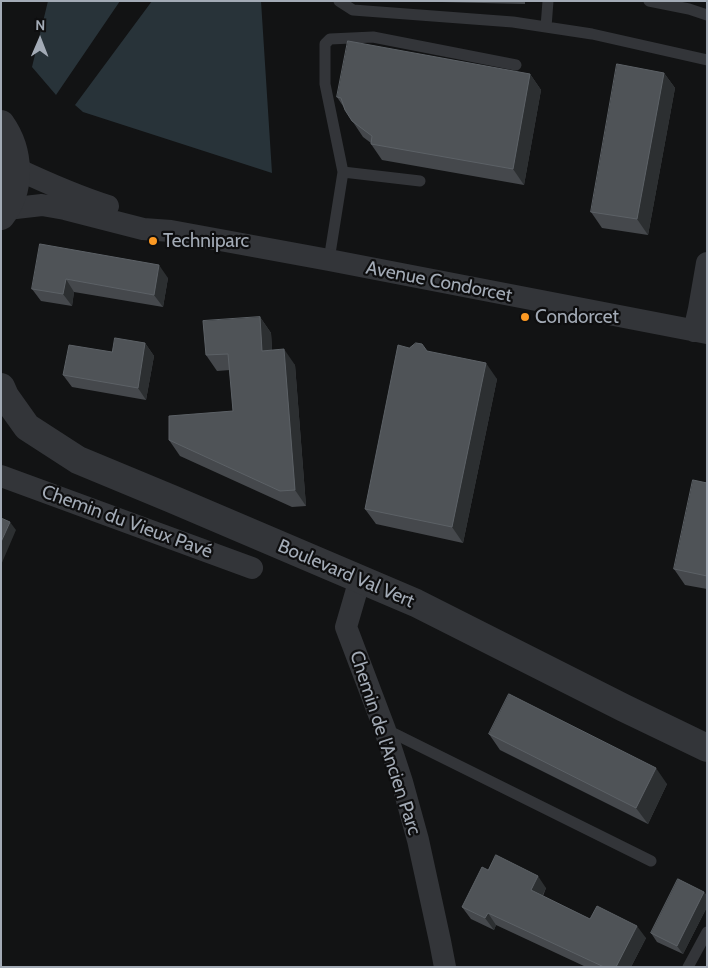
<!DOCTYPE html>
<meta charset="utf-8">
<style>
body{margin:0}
#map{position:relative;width:708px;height:968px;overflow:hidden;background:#121314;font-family:Cabin,sans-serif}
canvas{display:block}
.frame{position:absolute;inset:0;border:2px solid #a3abb6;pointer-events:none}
.north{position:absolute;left:15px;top:15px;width:50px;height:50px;-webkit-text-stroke:4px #0e0e0f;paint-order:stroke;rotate:1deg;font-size:14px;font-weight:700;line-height:20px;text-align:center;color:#a3abb6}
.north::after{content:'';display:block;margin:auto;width:18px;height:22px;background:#a3abb6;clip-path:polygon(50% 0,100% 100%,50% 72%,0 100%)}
</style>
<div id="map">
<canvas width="708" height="968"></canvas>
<div class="frame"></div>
<div class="north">N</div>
</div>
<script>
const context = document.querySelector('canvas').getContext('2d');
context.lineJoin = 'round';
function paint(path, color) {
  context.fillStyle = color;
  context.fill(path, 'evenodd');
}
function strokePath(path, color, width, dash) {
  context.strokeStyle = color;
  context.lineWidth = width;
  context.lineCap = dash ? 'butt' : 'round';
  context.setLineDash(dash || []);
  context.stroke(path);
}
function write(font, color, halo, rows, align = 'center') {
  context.font = font + ' Cabin,sans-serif';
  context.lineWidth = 4.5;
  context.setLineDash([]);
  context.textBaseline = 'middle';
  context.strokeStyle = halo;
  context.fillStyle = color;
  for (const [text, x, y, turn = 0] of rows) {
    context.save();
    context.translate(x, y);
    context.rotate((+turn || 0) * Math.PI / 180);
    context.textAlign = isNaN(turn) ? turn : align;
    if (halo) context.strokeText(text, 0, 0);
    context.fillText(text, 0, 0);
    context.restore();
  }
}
paint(new Path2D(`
 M 48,1 L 120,1 L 56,95 L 32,67 Z
 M 152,1 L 261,1 L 272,173 L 83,112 L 75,105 Z`), '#283339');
strokePath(new Path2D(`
 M 339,1 L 353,10 L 513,22 L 592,34 L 707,60
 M 649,1 L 689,9 L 707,15
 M 546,27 L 548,1
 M 343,172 L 420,181
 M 329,260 L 343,172 L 325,84 L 325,44 L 330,39 L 373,37 L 516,65
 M 387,730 L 651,861
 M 688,967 L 707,932`), '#333539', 11);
strokePath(new Path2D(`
 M 17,169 C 47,183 76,196 108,206
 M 7,209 L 42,205 L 65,209 L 143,229 L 171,231 L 329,260 L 707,333
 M 694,331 L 699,309 L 707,263
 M 1,476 L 252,568
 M 360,579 L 346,627 L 385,730 L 402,782 L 418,840 L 440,941 L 445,967`), '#333539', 22);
strokePath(new Path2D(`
 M 1,124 C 20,151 22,189 1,216
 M 1,387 L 5,396 L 27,427 L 78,460 L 172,499 L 416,603 L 624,708 L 707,748`), '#333539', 28);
paint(new Path2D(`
 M 400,1 L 525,1 L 525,4 Z
 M 664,73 L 675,88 L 648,235 L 602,228 L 591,212 Z
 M 530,74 L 541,90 L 524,185 L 382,160 L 371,144 L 371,143 L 363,137 L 345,110 L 343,106 L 337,97 Z
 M 40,244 L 168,278 L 163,307 L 74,292 L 72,306 L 41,301 L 32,289 Z
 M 260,317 L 271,333 L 272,350 L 295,365 L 306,506 L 292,507 L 180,456 L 169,440 L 233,411 L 230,370 L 217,371 L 206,355 Z
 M 145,343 L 154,356 L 146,400 L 72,387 L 63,375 L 112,352 Z
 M 427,351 L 497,379 L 463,543 L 376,524 L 365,509 Z
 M 707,483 L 707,589 L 685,585 L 674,569 Z
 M 489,734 L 667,784 L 648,824 L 500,750 Z
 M 488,870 L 546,888 L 543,896 L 590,919 L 646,938 L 631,967 L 586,967 L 496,925 L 494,930 L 471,919 L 462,907 Z
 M 704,892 L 707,896 L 707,907 L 683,954 L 657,942 L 651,933 Z`), '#45484c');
paint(new Path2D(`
 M 664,73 L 675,88 L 648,235 L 637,219 Z
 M 530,74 L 541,90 L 524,185 L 513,169 Z
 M 159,265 L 168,278 L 163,307 L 154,295 Z
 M 66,279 L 74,292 L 72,306 L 63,294 Z
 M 260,317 L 271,333 L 273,366 L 262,351 Z
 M 145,343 L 154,356 L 146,400 L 138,388 Z
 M 284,349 L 295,365 L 306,506 L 295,490 Z
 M 486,363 L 497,379 L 463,543 L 452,527 Z
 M 10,522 L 16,530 L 1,565 L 1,542 Z
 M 656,768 L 667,784 L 648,824 L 636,808 Z
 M 538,876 L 546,888 L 539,902 L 531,890 Z
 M 704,892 L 707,896 L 707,907 L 683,954 L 677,946 Z
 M 488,913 L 496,925 L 494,930 L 485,918 Z
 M 637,926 L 646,938 L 631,967 L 616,967 Z`), '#2c2f31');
const building = new Path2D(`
 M 348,41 L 530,74 L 513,169 L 371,144 L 372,136 L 352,121 L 345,110 L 341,98 L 337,97 Z
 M 617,64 L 664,73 L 637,219 L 591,212 Z
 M 40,244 L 159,265 L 154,295 L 66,279 L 63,294 L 32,289 Z
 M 260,317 L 262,351 L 284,349 L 295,490 L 280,491 L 169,440 L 169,416 L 233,411 L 228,354 L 206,355 L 203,321 Z
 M 115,338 L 145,343 L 138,388 L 63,375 L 69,345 L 112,352 Z
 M 416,343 L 422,344 L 427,351 L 486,363 L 452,527 L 365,509 L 398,345 L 409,348 Z
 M 693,480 L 707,483 L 707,576 L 674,569 Z
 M 1,518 L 10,522 L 1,542 Z
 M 509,694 L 656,768 L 636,808 L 489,734 Z
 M 496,855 L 538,876 L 531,890 L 590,919 L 597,906 L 637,926 L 616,967 L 604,967 L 488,913 L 485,918 L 462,907 L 482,867 L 488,870 Z
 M 678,879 L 704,892 L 677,946 L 651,933 Z`);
paint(building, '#4f5357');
strokePath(building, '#5c6166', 1);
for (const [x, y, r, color] of [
 [153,241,5,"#fc9923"],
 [525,317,5,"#fc9923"]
]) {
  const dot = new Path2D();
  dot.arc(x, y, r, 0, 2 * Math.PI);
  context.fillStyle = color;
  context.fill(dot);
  strokePath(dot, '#0e0e0f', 2);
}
write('19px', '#a3abb6', '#0e0e0f', [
 ["Techniparc",163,241],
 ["Condorcet",535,317]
], 'left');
write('19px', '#a3abb6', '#0e0e0f', [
 ["Avenue Condorcet",439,282,11],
 ["Chemin du Vieux Pavé",127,522,20],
 ["Boulevard Val Vert",346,574,23],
 ["Chemin de l'Ancien Parc",385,743,72]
]);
</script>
